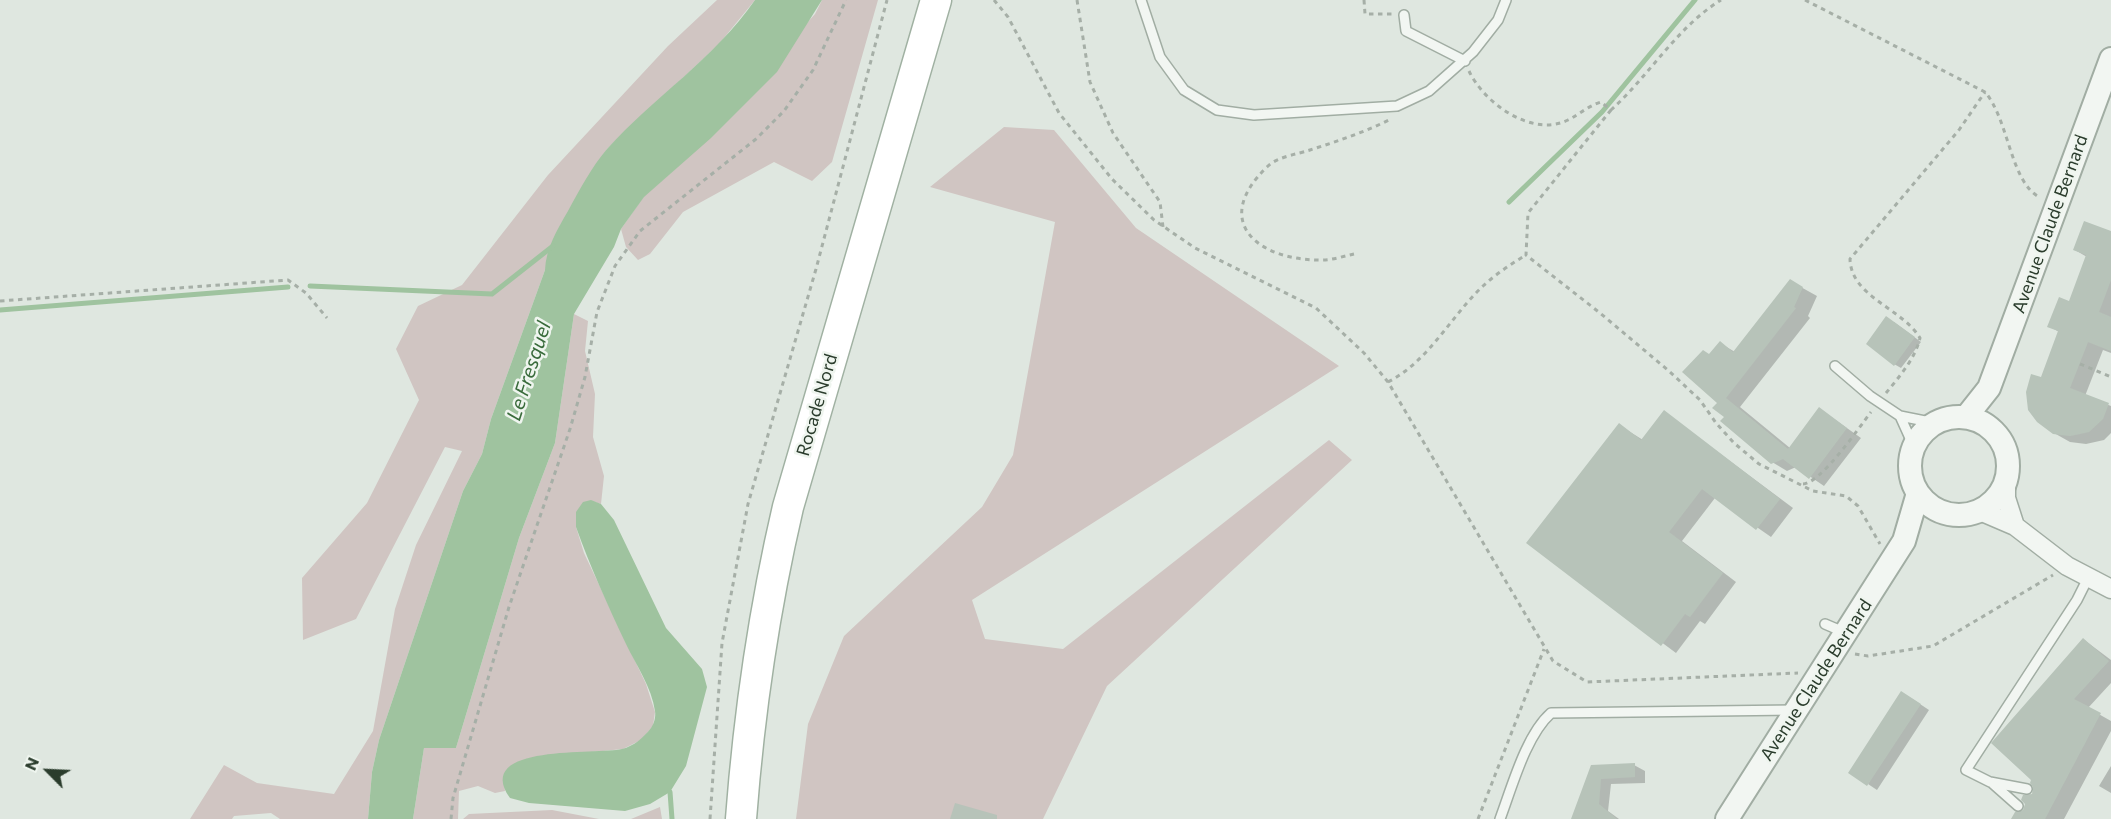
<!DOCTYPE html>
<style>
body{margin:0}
#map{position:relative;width:2111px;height:819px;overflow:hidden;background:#dfe7e0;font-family:Commissioner,sans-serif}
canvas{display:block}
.north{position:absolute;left:18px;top:741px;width:60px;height:60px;-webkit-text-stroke:4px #eff5ef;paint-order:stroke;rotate:294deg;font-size:16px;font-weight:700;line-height:24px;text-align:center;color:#2a3c2c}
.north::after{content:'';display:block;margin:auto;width:21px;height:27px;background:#2a3c2c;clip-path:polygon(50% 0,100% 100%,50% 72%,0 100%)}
</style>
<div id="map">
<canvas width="2111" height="819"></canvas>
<div class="north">N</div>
</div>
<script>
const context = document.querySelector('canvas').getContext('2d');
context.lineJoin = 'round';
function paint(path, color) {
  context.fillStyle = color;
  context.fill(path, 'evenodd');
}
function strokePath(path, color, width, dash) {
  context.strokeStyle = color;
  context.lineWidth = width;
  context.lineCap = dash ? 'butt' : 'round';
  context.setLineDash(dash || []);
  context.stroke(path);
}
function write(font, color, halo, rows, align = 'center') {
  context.font = font + ' Commissioner,sans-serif';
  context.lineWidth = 5;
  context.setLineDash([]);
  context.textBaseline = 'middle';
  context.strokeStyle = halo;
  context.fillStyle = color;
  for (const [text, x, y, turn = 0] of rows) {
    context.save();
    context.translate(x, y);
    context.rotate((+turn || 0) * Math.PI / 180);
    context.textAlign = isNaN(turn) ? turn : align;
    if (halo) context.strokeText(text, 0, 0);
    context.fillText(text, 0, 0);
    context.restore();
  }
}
paint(new Path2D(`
 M 717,0 L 755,0 L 719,44 L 607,149 L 545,270 L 491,419 L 482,454 L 463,491 L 379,740 L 372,772 L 368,819 L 280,819 L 271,813 L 234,816 L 232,819 L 190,819 L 224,765 L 257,783 L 334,794 L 373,731 L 395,609 L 416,545 L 462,451 L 445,447 L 356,619 L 303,640 L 302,578 L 367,503 L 419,400 L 396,349 L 418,306 L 462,285 L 548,175 L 668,46 Z
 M 822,0 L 878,0 L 832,162 L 812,181 L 774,162 L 683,212 L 650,254 L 638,260 L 626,247 L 621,229 L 644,196 L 675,169 L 815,14 Z
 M 1004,127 L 1054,130 L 1136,228 L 1339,366 L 972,600 L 985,639 L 1063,649 L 1329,440 L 1352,460 L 1107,686 L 1043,819 L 796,819 L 808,724 L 844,636 L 982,507 L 1013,455 L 1055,222 L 930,187 Z
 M 574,314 L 588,321 L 585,351 L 595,394 L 593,437 L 604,476 L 601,504 L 591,501 L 576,527 L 584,553 L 646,684 L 655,712 L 653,726 L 641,740 L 623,749 L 562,755 L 504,782 L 505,791 L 495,793 L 478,786 L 459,791 L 458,819 L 413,819 L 424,748 L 456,748 L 519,538 L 555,443 Z
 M 660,807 L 662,819 L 631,819 Z
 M 552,810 L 599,819 L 463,819 L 469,814 Z`), '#d0c5c2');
paint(new Path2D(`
 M 755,0 L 822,0 L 777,72 L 711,138 L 644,197 L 621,229 L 614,247 L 574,314 L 555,443 L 519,538 L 456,748 L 424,748 L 413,819 L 368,819 L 372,772 L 379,740 L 463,491 L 482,454 L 491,419 L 545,270 C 546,248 557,230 568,211 C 580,189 591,168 607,149 C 654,97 714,59 755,0 Z
 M 591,500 L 601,504 L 614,520 L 666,628 L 702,669 L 707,687 L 686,766 L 670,792 L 650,804 L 625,811 L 529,803 L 510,798 C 472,743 597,755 622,749 C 634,746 643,738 651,728 C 654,724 656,717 655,711 C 652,688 636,665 626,644 C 608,606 590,566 576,527 L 576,512 L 583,502 Z`), '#9fc39f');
paint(new Path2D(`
 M 2111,232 L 2111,353 L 2103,350 L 2085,396 L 2111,406 L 2111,433 L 2104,440 L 2086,444 L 2070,442 L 2054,433 L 2042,379 L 2059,332 L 2049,326 L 2070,303 L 2087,257 L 2075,250 Z
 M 1790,281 L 1817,296 L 1808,316 L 1810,318 L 1740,407 L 1790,448 L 1820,409 L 1861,438 L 1824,486 L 1796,467 L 1787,471 L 1772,462 L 1726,417 L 1719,403 L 1710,355 L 1720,343 L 1735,352 Z
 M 1894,322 L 1921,342 L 1901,368 L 1894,364 Z
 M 1664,412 L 1793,508 L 1771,537 L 1715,498 L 1682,541 L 1736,582 L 1705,624 L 1700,621 L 1676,653 L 1528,543 L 1619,425 L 1643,440 Z
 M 2083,639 L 2111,660 L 2111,683 L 2088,708 L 2111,721 L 2111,731 L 2064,819 L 2018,819 L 2034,794 Z
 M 1911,698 L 1929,710 L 1877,790 L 1868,784 Z
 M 1634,765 L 1645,771 L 1645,783 L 1611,784 L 1608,811 L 1619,819 L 1572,819 L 1592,767 Z
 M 2111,766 L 2111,793 L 2099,786 Z`), '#0003');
strokePath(new Path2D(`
 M 1509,202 L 1602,112 L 1695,0
 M 310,286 L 492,294 L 553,246
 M 0,310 L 288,287
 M 670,792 L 672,819`), '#9fc39f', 5);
paint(new Path2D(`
 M 2084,221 L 2111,231 L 2111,280 L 2099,312 L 2111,317 L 2111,351 L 2088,342 L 2070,388 L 2109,403 L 2103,419 L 2089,432 L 2070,436 L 2053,434 L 2037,422 L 2028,410 L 2026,392 L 2031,374 L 2041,377 L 2058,331 L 2047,327 L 2059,297 L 2069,301 L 2086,255 L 2073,250 Z
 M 1790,279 L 1803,287 L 1794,307 L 1796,308 L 1726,398 L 1788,449 L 1819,407 L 1847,428 L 1809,479 L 1783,459 L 1771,464 L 1720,421 L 1724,417 L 1712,408 L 1717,403 L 1682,372 L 1703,350 L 1709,354 L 1720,341 L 1733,352 Z
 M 1886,316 L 1915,337 L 1894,366 L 1866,344 Z
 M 1664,410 L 1780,499 L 1756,530 L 1702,489 L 1669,532 L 1723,573 L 1690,617 L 1685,614 L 1661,646 L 1526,543 L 1619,423 L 1641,440 Z
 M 2083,638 L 2109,661 L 2074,699 L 2101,713 L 2045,819 L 2011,819 L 2015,812 L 2023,810 L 2025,804 L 2021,800 L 2023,795 L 2032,794 L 2033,787 L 2030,783 L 2031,780 L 1991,743 Z
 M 1901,691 L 1921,704 L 1867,786 L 1848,773 Z
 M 1635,763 L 1635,777 L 1601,779 L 1599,804 L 1617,819 L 1571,819 L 1591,765 Z
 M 955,803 L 997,815 L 997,819 L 950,819 Z`), '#b7c3b9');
const service = new Path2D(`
 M 1141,0 L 1160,57 L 1184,90 L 1217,110 L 1254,115 L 1397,106 L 1429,91 L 1473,52 L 1498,20 L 1506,0
 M 1404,15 L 1406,31 L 1465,61
 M 1835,366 L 1870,396 L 1900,416 L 1935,423
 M 1900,416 L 1914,447
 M 1825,624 L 1846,633
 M 1992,783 L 2018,806
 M 2027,789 L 1990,782 L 1966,770 L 2077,600 L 2088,578
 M 1500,819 C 1512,787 1526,735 1551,713 L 1795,710`);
const minor = new Path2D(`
 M 2006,482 L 2006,498 L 2015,526
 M 1980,511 L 2015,526 L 2067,566 L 2111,589`);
const tertiary = new Path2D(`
 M 1966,417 L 1989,388 L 2111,59
 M1910 466a49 49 0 1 1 98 0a49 49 0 1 1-98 0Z
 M 1727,819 L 1904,541 L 1918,493`);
const primary = new Path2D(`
 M 741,819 C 749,713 764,610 788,507 L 936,0`);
strokePath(service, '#a1ada3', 12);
strokePath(minor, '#a1ada3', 21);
strokePath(tertiary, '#a1ada3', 26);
strokePath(primary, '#a0b1a2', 33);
strokePath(new Path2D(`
 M 994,0 L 1008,17 L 1059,113 L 1112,179 L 1154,220 L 1195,248 L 1316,308 L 1364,353 L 1388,382 L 1553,661 L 1587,682 L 1798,673
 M 1077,0 L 1090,82 L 1113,133 L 1160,202 L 1163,227
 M 1364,0 L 1365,14 L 1394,14
 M 1805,0 L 1985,92 C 2009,120 2010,181 2039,197
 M 1469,71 C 1484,103 1532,138 1568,120 C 1580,114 1588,106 1601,102 L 1611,110 C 1649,76 1677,27 1721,0
 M 1611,110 L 1528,213 L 1526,255 L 1600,313 L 1669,371 L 1700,400 L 1716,423 L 1734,443 L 1759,464 L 1813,491 L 1846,496 L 1858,506 L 1880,544
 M 1354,254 C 1344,256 1333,260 1322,260 C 1259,261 1209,222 1268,166 C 1277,157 1298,154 1310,150 C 1338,141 1365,132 1391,119
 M 0,301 L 288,280 L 306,293 L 327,318
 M 2080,364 L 2111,377
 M 1388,382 C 1429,361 1451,316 1483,286 C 1496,274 1511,264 1526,255
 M 1886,393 C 1899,377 1915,359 1920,338 C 1902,308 1851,297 1850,259 L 1959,130 L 1985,92
 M 1803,484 C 1821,483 1858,429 1871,412
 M 1855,654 L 1868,656 L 1933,646 L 2053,575
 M 451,819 L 453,798 L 509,607 L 570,429 L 585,377 L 597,312 L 615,266 L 640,231 L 756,139 L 784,111 L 813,70 L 846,0
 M 710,819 L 722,643 L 748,504 L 816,269 L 887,0
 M 1478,819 L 1544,649`), '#a6afa7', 3, [4.5, 4.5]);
strokePath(service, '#f2f6f2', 9);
strokePath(minor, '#f2f6f2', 18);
strokePath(tertiary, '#f2f6f2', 22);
strokePath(primary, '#fff', 30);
write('18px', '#2a3c2c', '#eff5ef', [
 ["Avenue Claude Bernard",2050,224,-70],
 ["Rocade Nord",817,405,-74],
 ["Avenue Claude Bernard",1816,680,-57]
]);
write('italic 20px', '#396b3b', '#eff5ef', [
 ["Le Fresquel",529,371,-72]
]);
</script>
